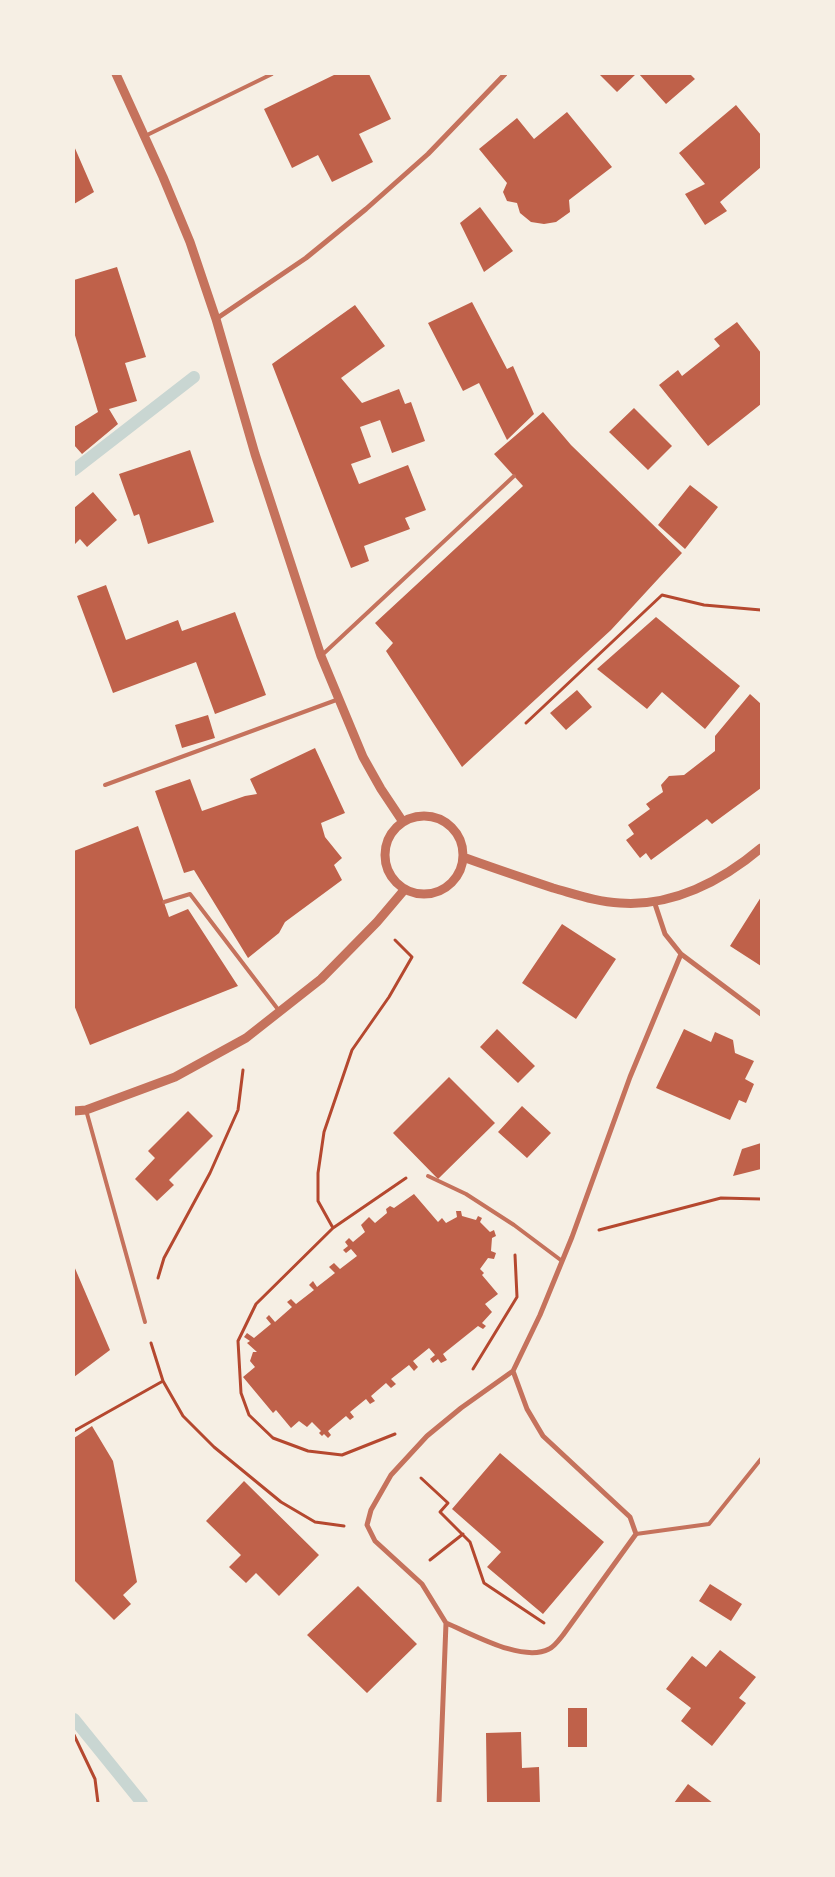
<!DOCTYPE html>
<style>
body{margin:0}
#map{position:relative;width:835px;height:1877px;overflow:hidden;background:#f6efe4;font-family:Rubik,sans-serif}
canvas{display:block}
.frame{position:absolute;inset:0;border:75px solid #f6efe4;pointer-events:none}
</style>
<div id="map">
<canvas width="835" height="1877"></canvas>
<div class="frame"></div>
</div>
<script>
const context = document.querySelector('canvas').getContext('2d');
context.lineJoin = 'round';
function strokePath(path, color, width, dash) {
  context.strokeStyle = color;
  context.lineWidth = width;
  context.lineCap = dash ? 'butt' : 'round';
  context.setLineDash(dash || []);
  context.stroke(path);
}
function paint(path, color) {
  context.fillStyle = color;
  context.fill(path, 'evenodd');
}
strokePath(new Path2D(`
 M 74,470 L 194,377
 M 74,1719 L 142,1803`), '#c9d6d2', 12);
paint(new Path2D(`
 M 336,74 L 369,74 L 391,119 L 359,134 L 373,162 L 332,182 L 318,155 L 292,168 L 264,109 Z
 M 599,74 L 636,74 L 617,92 Z
 M 639,74 L 690,74 L 695,79 L 666,104 Z
 M 736,105 L 761,135 L 761,167 L 720,202 L 727,211 L 705,225 L 685,194 L 705,184 L 679,153 Z
 M 567,112 L 612,167 L 569,200 L 570,212 L 556,222 L 544,224 L 531,222 L 520,213 L 517,203 L 507,201 L 503,192 L 507,183 L 479,149 L 517,118 L 534,139 Z
 M 74,146 L 94,192 L 74,204 Z
 M 480,207 L 513,251 L 484,272 L 460,223 Z
 M 117,267 L 146,357 L 125,363 L 137,401 L 109,409 L 118,424 L 82,454 L 74,445 L 74,427 L 98,412 L 74,332 L 74,280 Z
 M 472,302 L 507,369 L 513,366 L 534,414 L 507,440 L 479,383 L 463,391 L 428,323 Z
 M 355,305 L 385,346 L 341,378 L 362,403 L 399,389 L 405,404 L 411,402 L 425,441 L 392,453 L 380,420 L 360,427 L 371,457 L 351,464 L 359,484 L 408,465 L 426,510 L 405,518 L 410,529 L 364,546 L 369,561 L 351,568 L 272,364 Z
 M 737,322 L 761,353 L 761,404 L 708,446 L 659,385 L 678,370 L 682,376 L 720,346 L 714,339 Z
 M 634,408 L 672,446 L 648,470 L 609,432 Z
 M 543,412 L 571,445 L 682,553 L 611,630 L 462,767 L 386,651 L 393,643 L 375,623 L 523,486 L 494,454 Z
 M 190,450 L 214,522 L 148,544 L 139,514 L 134,516 L 119,474 Z
 M 690,485 L 718,507 L 685,549 L 658,525 Z
 M 93,492 L 117,520 L 87,547 L 80,539 L 74,545 L 74,508 Z
 M 106,585 L 126,640 L 178,620 L 182,631 L 235,612 L 266,695 L 215,714 L 196,662 L 113,693 L 77,596 Z
 M 656,617 L 740,686 L 705,729 L 662,692 L 647,709 L 597,669 Z
 M 577,690 L 592,707 L 566,730 L 550,713 Z
 M 750,694 L 761,704 L 761,788 L 712,824 L 707,819 L 651,860 L 646,853 L 640,858 L 626,840 L 634,834 L 628,825 L 650,809 L 646,804 L 663,792 L 661,785 L 669,776 L 684,775 L 715,751 L 715,736 Z
 M 208,715 L 215,738 L 182,748 L 175,725 Z
 M 315,748 L 345,813 L 321,823 L 325,837 L 342,858 L 334,865 L 342,880 L 285,922 L 279,933 L 248,958 L 194,870 L 184,873 L 155,791 L 190,779 L 202,811 L 245,796 L 257,794 L 250,779 Z
 M 138,826 L 169,917 L 188,909 L 238,986 L 90,1045 L 74,1005 L 74,851 Z
 M 761,897 L 761,966 L 730,946 Z
 M 562,924 L 616,959 L 576,1019 L 522,983 Z
 M 497,1029 L 535,1066 L 518,1083 L 480,1047 Z
 M 684,1029 L 711,1042 L 715,1032 L 733,1040 L 735,1053 L 754,1061 L 745,1079 L 754,1084 L 746,1103 L 739,1100 L 730,1120 L 656,1088 Z
 M 449,1077 L 495,1123 L 438,1179 L 393,1133 Z
 M 522,1106 L 551,1133 L 527,1158 L 498,1132 Z
 M 188,1111 L 213,1136 L 169,1180 L 174,1185 L 157,1201 L 135,1179 L 155,1158 L 148,1151 Z
 M 761,1143 L 761,1169 L 733,1176 L 742,1149 Z
 M 414,1194 L 438,1222 L 442,1218 L 446,1223 L 457,1217 L 456,1211 L 461,1211 L 462,1216 L 476,1220 L 478,1216 L 482,1218 L 480,1222 L 490,1232 L 494,1230 L 496,1236 L 492,1238 L 491,1251 L 496,1253 L 494,1259 L 488,1258 L 480,1269 L 484,1273 L 482,1275 L 498,1294 L 485,1304 L 492,1312 L 482,1323 L 486,1326 L 483,1329 L 478,1326 L 443,1354 L 447,1360 L 441,1363 L 438,1359 L 433,1363 L 430,1359 L 435,1355 L 429,1348 L 413,1361 L 418,1367 L 414,1371 L 409,1365 L 391,1379 L 396,1384 L 391,1388 L 386,1383 L 371,1396 L 375,1401 L 370,1404 L 366,1399 L 350,1412 L 354,1417 L 350,1420 L 346,1416 L 328,1431 L 331,1435 L 328,1438 L 324,1434 L 322,1436 L 319,1433 L 321,1431 L 312,1422 L 307,1427 L 299,1421 L 291,1428 L 276,1410 L 273,1413 L 243,1377 L 255,1367 L 250,1361 L 253,1352 L 257,1352 L 247,1343 L 250,1341 L 244,1337 L 247,1333 L 254,1338 L 271,1324 L 266,1318 L 269,1315 L 275,1322 L 292,1307 L 287,1302 L 291,1299 L 296,1304 L 314,1290 L 309,1285 L 313,1281 L 317,1287 L 335,1273 L 329,1267 L 334,1263 L 340,1269 L 357,1256 L 351,1249 L 346,1253 L 343,1250 L 348,1246 L 345,1242 L 349,1238 L 353,1242 L 365,1232 L 361,1225 L 369,1217 L 375,1223 L 387,1213 L 386,1209 L 390,1206 L 394,1208 Z
 M 74,1266 L 110,1350 L 74,1377 Z
 M 92,1426 L 113,1461 L 137,1582 L 123,1595 L 131,1604 L 114,1620 L 74,1580 L 74,1438 Z
 M 500,1453 L 604,1542 L 543,1614 L 487,1567 L 501,1552 L 452,1509 Z
 M 244,1481 L 319,1555 L 279,1596 L 256,1573 L 246,1583 L 229,1567 L 241,1555 L 206,1521 Z
 M 710,1584 L 742,1604 L 731,1621 L 699,1601 Z
 M 358,1586 L 417,1644 L 367,1693 L 307,1635 Z
 M 720,1650 L 756,1677 L 739,1698 L 746,1703 L 712,1746 L 681,1721 L 691,1708 L 666,1689 L 692,1656 L 706,1667 Z
 M 568,1708 L 587,1708 L 587,1747 L 568,1747 Z
 M 521,1732 L 522,1768 L 539,1767 L 540,1803 L 487,1803 L 486,1733 Z
 M 688,1784 L 713,1803 L 674,1803 Z`), '#bf614a');
strokePath(new Path2D(`
 M 526,723 L 662,595 L 704,605 L 761,610
 M 333,1228 L 318,1201 L 318,1173 L 324,1132 L 352,1050 L 389,997 L 412,957 L 395,940
 M 599,1230 L 721,1198 L 761,1199
 M 158,1278 L 164,1258 L 210,1173 L 238,1110 L 243,1070
 M 151,1343 L 163,1381 L 183,1416 L 214,1447 L 281,1502 L 315,1522 L 344,1526
 M 473,1369 L 517,1297 L 515,1255
 M 74,1431 L 163,1381
 M 395,1434 L 342,1455 L 308,1451 L 273,1438 L 249,1415 L 241,1393 L 238,1341 L 256,1304 L 333,1228 L 406,1178
 M 421,1478 L 448,1503 L 440,1512 L 470,1542 L 484,1583 L 544,1623
 M 430,1560 L 463,1534
 M 74,1735 L 95,1779 L 98,1803`), '#b5482f', 3);
strokePath(new Path2D(`
 M 145,136 L 272,74
 M 321,656 L 514,476
 M 105,785 L 339,699
 M 164,902 L 190,894 L 280,1012
 M 86,1110 L 145,1322
 M 428,1176 L 466,1194 L 514,1225 L 562,1261
 M 636,1534 L 709,1524 L 761,1459`), '#c5725c', 4);
strokePath(new Path2D(`
 M 216,319 L 306,258 L 366,209 L 428,154 L 505,74
 M 654,901 L 665,934 L 681,954 L 761,1014
 M 446,1623 C 471,1633 522,1663 549,1649 C 554,1647 559,1640 563,1635 L 636,1534 L 630,1517 L 543,1436 L 527,1409 L 513,1371
 M 439,1803 L 446,1623 L 422,1584 L 375,1541 L 367,1525 L 371,1510 L 391,1475 L 427,1436 L 461,1408 L 513,1371 L 540,1315 L 572,1237 L 630,1077 L 681,954`), '#c5725c', 5);
strokePath(new Path2D(`
 M 116,74 L 163,177 L 190,242 L 216,319 L 255,454 L 321,656 L 363,757 L 381,789 L 403,822
 M385 855a39 39 0 1 1 78 0a39 39 0 1 1-78 0Z
 M 463,857 C 493,868 523,878 553,888 C 575,894 597,902 620,903 C 672,907 722,881 761,848
 M 74,1111 L 86,1110 L 175,1077 L 246,1038 L 321,979 L 377,922 L 405,889`), '#c5725c', 9);
</script>
